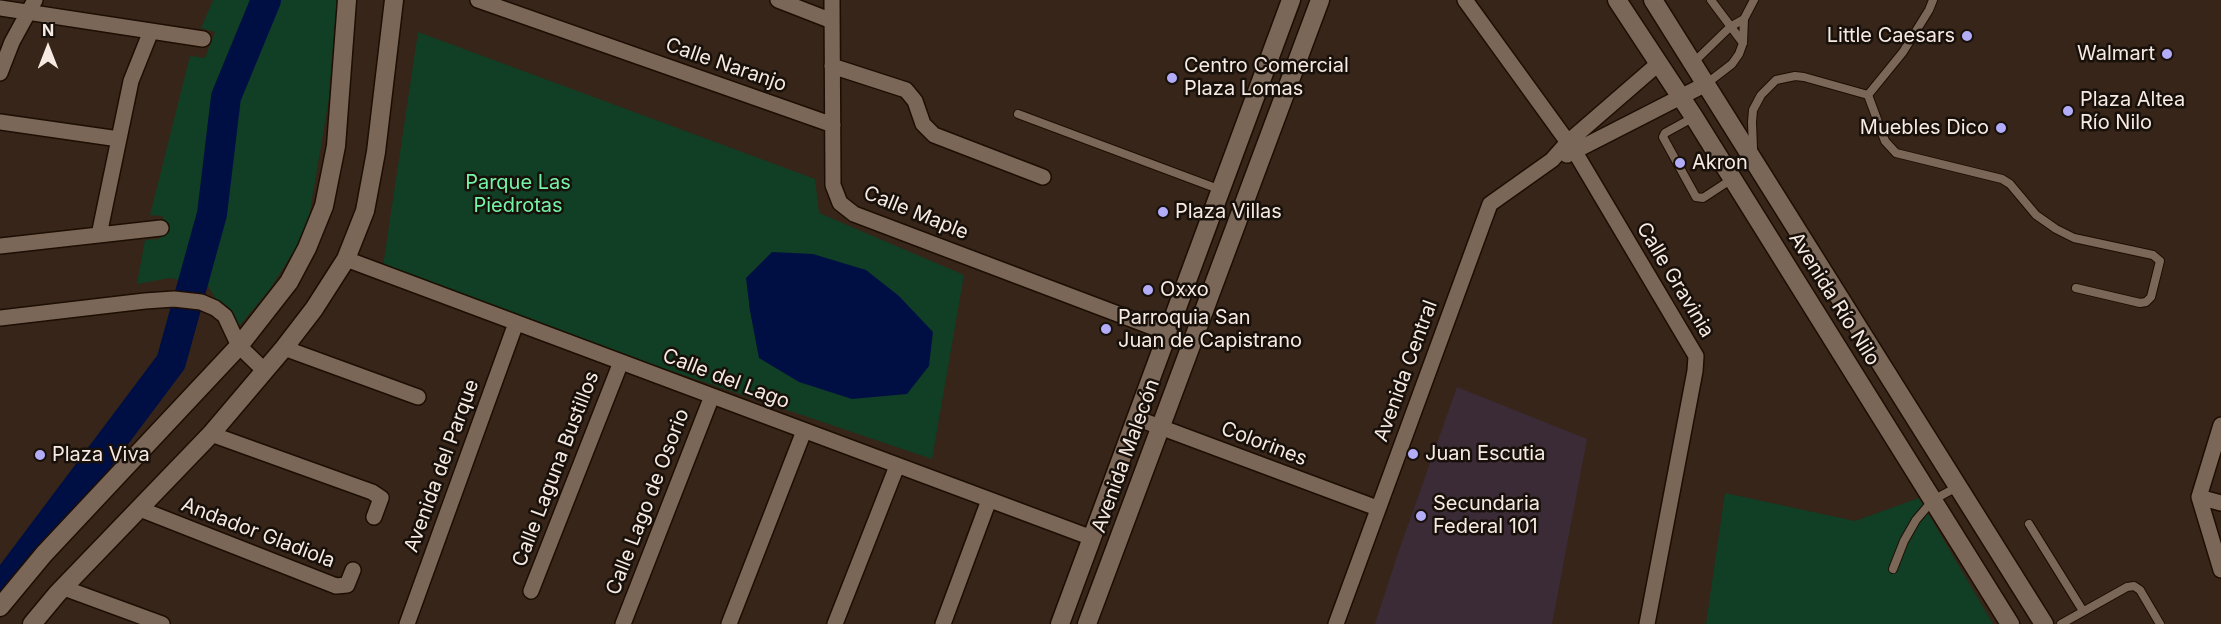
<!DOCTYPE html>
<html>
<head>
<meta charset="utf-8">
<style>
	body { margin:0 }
	#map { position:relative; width:2221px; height:624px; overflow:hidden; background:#362518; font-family:Inter,sans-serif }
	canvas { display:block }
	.north { position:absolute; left:18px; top:18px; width:60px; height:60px; -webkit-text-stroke:4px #18100a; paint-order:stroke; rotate:0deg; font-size:16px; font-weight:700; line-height:24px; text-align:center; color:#f6eae2 }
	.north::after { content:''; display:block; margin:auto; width:21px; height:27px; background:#f6eae2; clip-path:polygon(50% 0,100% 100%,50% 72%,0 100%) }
</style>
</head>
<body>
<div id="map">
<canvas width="2221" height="624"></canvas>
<div class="north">N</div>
</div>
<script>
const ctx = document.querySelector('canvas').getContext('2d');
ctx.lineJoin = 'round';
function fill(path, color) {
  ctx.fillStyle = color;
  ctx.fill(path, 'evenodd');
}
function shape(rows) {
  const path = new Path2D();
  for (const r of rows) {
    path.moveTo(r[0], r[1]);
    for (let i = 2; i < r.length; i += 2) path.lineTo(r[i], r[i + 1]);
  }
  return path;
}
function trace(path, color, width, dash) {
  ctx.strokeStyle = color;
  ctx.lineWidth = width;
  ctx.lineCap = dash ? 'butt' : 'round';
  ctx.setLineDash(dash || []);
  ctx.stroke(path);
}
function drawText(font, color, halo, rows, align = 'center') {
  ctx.font = font + ' Inter,sans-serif';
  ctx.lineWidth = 5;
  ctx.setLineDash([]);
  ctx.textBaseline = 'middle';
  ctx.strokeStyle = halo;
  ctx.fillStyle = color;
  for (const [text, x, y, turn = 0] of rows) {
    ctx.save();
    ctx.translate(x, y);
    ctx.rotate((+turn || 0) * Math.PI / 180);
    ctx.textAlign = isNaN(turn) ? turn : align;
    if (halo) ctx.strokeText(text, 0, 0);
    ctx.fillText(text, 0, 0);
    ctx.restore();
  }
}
fill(shape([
	[1457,387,1587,439,1552,624,1375,624,1397,556]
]), '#3b2b36');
fill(shape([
	[213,0,337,0,329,98,309,217,297,246,270,289,235,331,208,286,170,278,137,284,145,240,159,239,163,216,150,215,190,56,205,58,215,32,201,28],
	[418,32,815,179,819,213,964,275,932,459,382,273],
	[1725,493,1855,521,1919,498,1993,624,1706,624]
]), '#113f25');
fill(shape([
	[772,252,813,254,866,270,899,296,933,332,929,366,907,394,852,399,799,382,759,358,750,311,746,278]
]), '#000f43');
trace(shape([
	[0,590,171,362,212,214,226,97,266,0]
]), '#000f43', 30);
const service = shape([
	[1711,0,1743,43],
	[1693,63,1730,27,1744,19],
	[1706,84,1732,64,1739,54,1743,43,1744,19,1754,0],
	[1868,95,1885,141,1896,153,2002,179,2010,184,2036,215,2056,229,2074,238,2153,255,2160,261,2151,297,2146,302,2140,303,2076,288],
	[1868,95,1903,52,1929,10,1933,0],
	[1018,114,1221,190],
	[1694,117,1665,133,1663,137,1696,197,1703,198,1732,179],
	[1753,149,1752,122,1753,110,1761,95,1776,80,1795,76,1804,77,1868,95],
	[2029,524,2083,611],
	[1893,569,1904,541,1916,520,1933,500,1957,487],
	[2061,624,2127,587,2134,586,2140,590,2160,624]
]);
const minor = shape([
	[478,0,833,125],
	[778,0,832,21],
	[832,0,833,185,840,203,854,214,1168,333],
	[1465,0,1575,152,1696,356,1695,371,1647,624],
	[0,8,203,39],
	[832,66,906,90,915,101,923,124,934,135,1043,177],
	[0,73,12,42,35,0],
	[0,122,119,139],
	[1567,155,1706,84],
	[99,235,131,81,151,31],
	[0,246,161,228],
	[346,259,1092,538],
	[0,318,145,301,174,299,201,302,215,308,225,316,239,346,265,371],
	[284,348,418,397],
	[1136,418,1377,508],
	[2221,425,2199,497,2221,570],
	[211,434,372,492,381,498,374,517],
	[2199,497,2221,503],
	[140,509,336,586,347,585,353,570],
	[64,588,162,624],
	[531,591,621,362],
	[407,624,516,323],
	[623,624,712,396],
	[729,624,804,431],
	[835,624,897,466],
	[943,624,989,500],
	[1336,624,1490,204,1552,160,1568,142,1658,64]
]);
const tertiary = shape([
	[0,607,44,554,239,346,289,282,307,248,324,206,336,146,347,0],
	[32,624,57,594,211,434,284,348,314,309,346,259,365,211,376,152,394,0],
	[1060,624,1291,0],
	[1087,624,1320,0]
]);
const secondary = shape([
	[1617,0,1694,117,2010,624],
	[1653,0,2044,624]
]);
trace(service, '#1d0e03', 10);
trace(minor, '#1d0e03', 18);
trace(tertiary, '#1d0e03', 21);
trace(secondary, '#1d0e03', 21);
trace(service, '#7b6758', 8);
trace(minor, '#7b6758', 15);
trace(tertiary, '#7b6758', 18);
trace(secondary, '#7b6758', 18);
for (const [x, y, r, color] of [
	[1967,36,6,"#b3adf9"],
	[2167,54,6,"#b3adf9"],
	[1172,78,6,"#b3adf9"],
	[2068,111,6,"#b3adf9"],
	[2001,128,6,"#b3adf9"],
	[1680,163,6,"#b3adf9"],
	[1163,212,6,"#b3adf9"],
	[1148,290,6,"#b3adf9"],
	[1106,329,6,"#b3adf9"],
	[1413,454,6,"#b3adf9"],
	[40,455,6,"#b3adf9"],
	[1421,516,6,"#b3adf9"]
]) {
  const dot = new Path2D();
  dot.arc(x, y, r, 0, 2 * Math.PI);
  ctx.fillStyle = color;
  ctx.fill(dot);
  trace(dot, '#18100a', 2);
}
drawText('20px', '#f6eae2', '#18100a', [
	["Little Caesars",1955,36,"right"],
	["Walmart",2155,54,"right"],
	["Centro Comercial",1184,66],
	["Plaza Lomas",1184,89],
	["Plaza Altea",2080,100],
	["Río Nilo",2080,123],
	["Muebles Dico",1989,128,"right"],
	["Akron",1692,163],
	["Plaza Villas",1175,212],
	["Oxxo",1160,290],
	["Parroquia San",1118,318],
	["Juan de Capistrano",1118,341],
	["Juan Escutia",1425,454],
	["Plaza Viva",52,455],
	["Secundaria",1433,504],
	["Federal 101",1433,527]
], 'left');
drawText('20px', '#f6eae2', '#18100a', [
	["Calle Naranjo",726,65,19],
	["Calle Maple",916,213,22],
	["Calle Gravinia",1675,280,59],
	["Avenida Río Nilo",1834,299,58],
	["Avenida Central",1406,371,-70],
	["Calle del Lago",726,379,21],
	["Colorines",1264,444,21],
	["Avenida Malecón",1126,456,-70],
	["Avenida del Parque",442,466,-70],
	["Calle Laguna Bustillos",556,469,-69],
	["Calle Lago de Osorio",648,502,-69],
	["Andador Gladiola",258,533,21]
]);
drawText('20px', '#74f4a7', '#18100a', [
	["Parque Las",518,183],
	["Piedrotas",518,206]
]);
</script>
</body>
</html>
